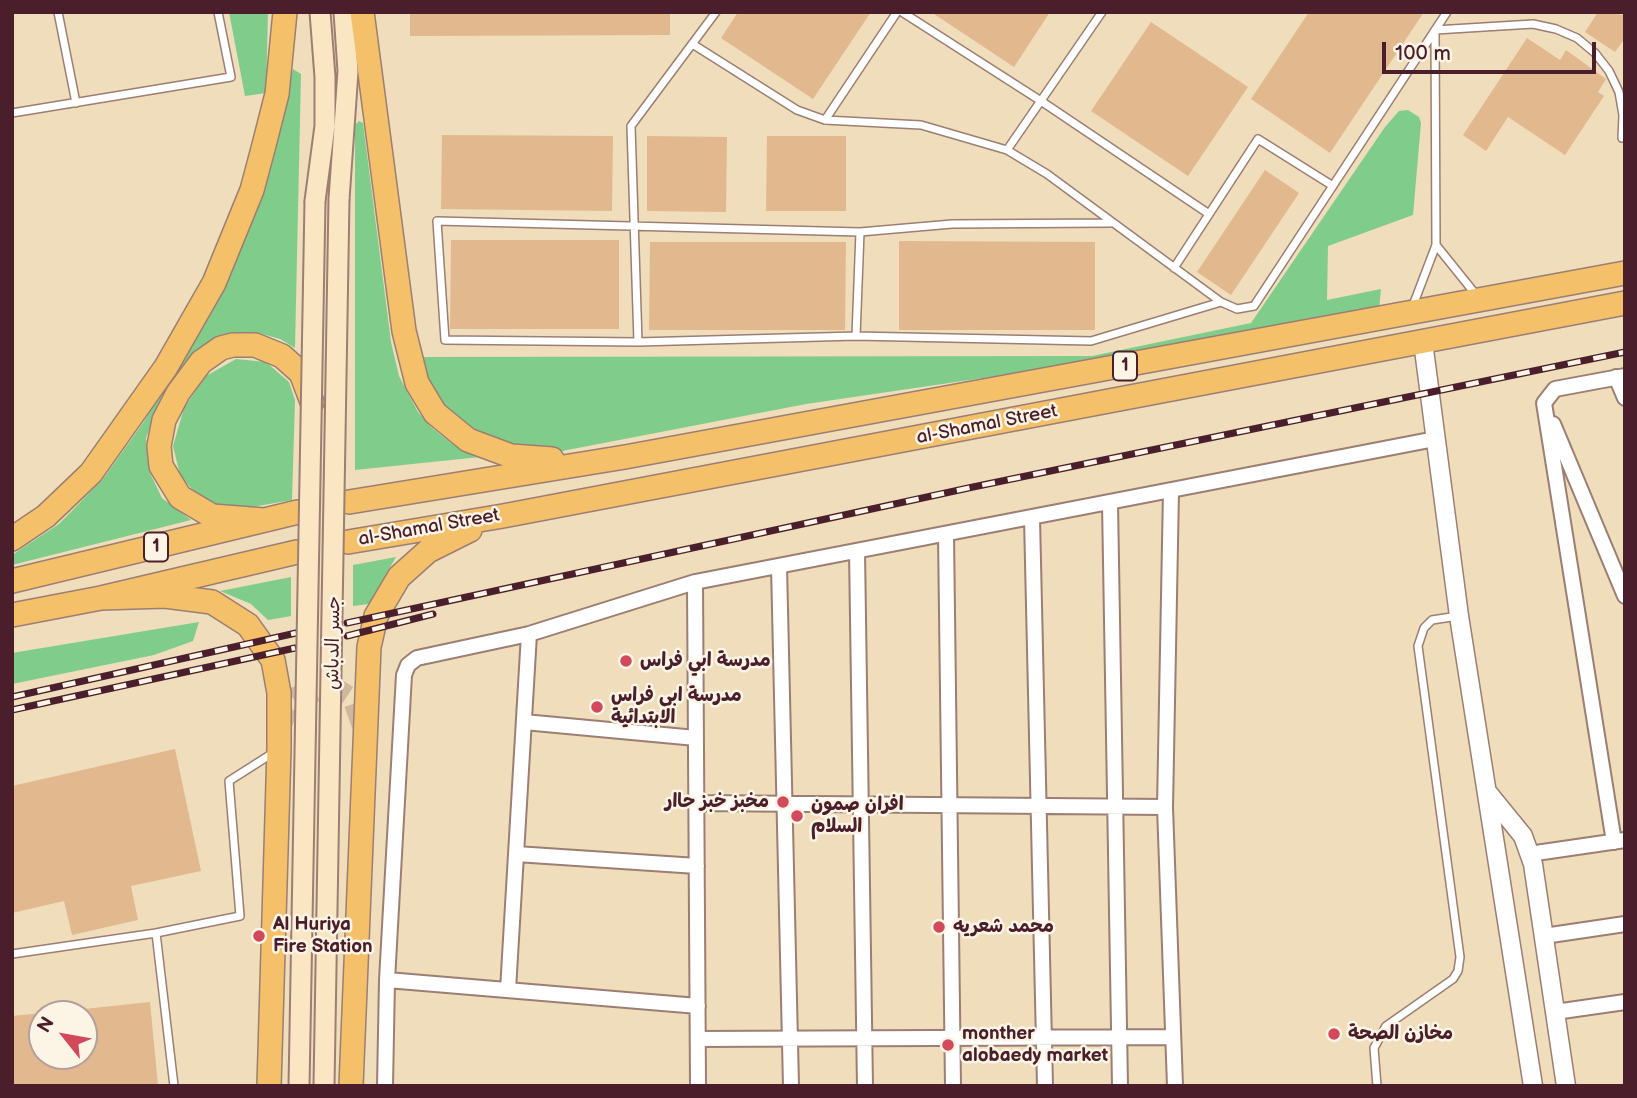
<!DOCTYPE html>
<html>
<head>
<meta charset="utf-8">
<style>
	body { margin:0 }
	#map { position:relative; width:1637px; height:1098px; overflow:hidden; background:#efddbb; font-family:"Balsamiq Sans",sans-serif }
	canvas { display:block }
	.frame { position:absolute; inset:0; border:14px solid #4a1f2b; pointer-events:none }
	.north { position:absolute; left:28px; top:1000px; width:70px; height:70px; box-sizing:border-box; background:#fcf5e5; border:2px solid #b59f9b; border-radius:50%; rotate:301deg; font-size:19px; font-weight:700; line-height:28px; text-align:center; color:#4a1f2b }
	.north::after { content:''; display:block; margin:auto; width:24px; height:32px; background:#d1495b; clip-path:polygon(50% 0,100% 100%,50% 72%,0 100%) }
	.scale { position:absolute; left:1382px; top:42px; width:214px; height:32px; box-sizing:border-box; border:4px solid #4a1f2b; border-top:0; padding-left:9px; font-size:21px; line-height:24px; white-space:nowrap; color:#4a1f2b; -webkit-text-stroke:5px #fcf5e5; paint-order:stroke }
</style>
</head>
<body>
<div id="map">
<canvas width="1637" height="1098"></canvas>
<div class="frame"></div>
<div class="north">N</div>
<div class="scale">100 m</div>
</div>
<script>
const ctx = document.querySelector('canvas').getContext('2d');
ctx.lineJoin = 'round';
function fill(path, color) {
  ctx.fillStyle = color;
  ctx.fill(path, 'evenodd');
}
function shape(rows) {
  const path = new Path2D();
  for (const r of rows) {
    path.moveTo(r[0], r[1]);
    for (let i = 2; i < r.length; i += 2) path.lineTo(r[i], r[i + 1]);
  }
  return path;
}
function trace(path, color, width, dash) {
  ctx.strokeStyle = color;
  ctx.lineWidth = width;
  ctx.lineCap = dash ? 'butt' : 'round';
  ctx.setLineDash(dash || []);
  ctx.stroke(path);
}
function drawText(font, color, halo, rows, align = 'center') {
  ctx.font = font + ' "Balsamiq Sans","Playpen Sans Arabic",sans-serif';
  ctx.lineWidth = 5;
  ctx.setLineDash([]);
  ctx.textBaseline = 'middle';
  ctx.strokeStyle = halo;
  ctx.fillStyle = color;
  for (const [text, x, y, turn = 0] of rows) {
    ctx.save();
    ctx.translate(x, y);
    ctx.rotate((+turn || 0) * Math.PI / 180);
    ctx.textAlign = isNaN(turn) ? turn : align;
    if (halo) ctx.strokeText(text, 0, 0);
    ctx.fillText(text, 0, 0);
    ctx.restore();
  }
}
fill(shape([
	[229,12,268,12,266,93,245,96],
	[293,69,301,74,295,348,280,339,255,332,237,332,216,338,193,354,160,400,146,438,150,473,162,498,191,520,12,565,12,555,59,524,103,479,143,423,223,291,265,184],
	[1408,110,1419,117,1421,123,1413,215,1328,246,1327,300,1381,289,1379,309,1031,371,806,404,557,452,499,444,451,417,427,384,421,357,1092,356,1251,323,1385,127,1399,111],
	[359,121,363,123,391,342,399,376,418,412,431,427,451,443,480,457,355,470,355,125],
	[236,359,266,362,289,382,295,400,292,500,241,509,219,506,197,495,180,475,173,446,184,408,206,376],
	[396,557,369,604,353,606,353,565],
	[291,577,291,616,268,620,251,604,220,591],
	[199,622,193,641,154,655,12,684,12,653]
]), '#80cd8b');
fill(shape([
	[410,12,670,12,670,35,410,36],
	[738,12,871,12,813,99,721,38],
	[931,12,1050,12,1014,67],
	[1309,12,1424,12,1330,153,1251,99],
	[1598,12,1625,15,1625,38,1615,52,1585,32],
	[1151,22,1248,87,1188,176,1091,111],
	[1527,38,1560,60,1566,50,1606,79,1598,92,1604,96,1565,155,1508,117,1486,151,1463,135],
	[442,135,613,136,612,211,441,209],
	[647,136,727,137,726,212,647,211],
	[767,136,846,136,846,211,766,211],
	[1265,170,1299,193,1231,295,1197,272],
	[451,240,619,240,619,329,450,329],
	[899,241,1095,242,1095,330,899,330],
	[650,242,846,242,845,330,649,330],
	[175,749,201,871,131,886,138,920,72,935,64,901,12,913,12,786],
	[150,1002,158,1086,12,1086,12,1016,42,1013,42,1056,84,1056,84,1009]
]), '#e2b98f');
trace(shape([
	[279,729,287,707,294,699,320,688,338,691,355,702,365,730]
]), '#ceb79e', 23, [23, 11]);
const service = shape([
	[58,12,76,103],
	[902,12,1041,101,1209,214],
	[694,45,797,110,825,120,921,125,1007,150,1047,174,1221,302,1091,341,856,336,638,342,445,340,437,221,860,232,952,224,1110,223],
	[12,113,231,77,218,12],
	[825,120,897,12],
	[1007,150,1102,12],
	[1436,245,1477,296],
	[1174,268,1258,139,1333,186],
	[1221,302,1237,309,1254,306,1447,12],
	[1412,308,1436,245,1435,30,1533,24,1556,29,1577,38,1595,53,1609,71,1619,92,1623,115,1622,138],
	[856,336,860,232],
	[638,342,631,126,716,12],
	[156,933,174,1086],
	[12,954,156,933,240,916,229,781,273,753],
	[1377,1086,1374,1048,1386,1026,1453,979,1458,971,1460,957,1418,646,1424,628,1432,620,1458,616]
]);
const minor = shape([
	[1616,377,1625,398],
	[1553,424,1625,596],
	[1171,491,1165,807,1175,1086],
	[1110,503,1120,1086],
	[1032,518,1045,1086],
	[946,534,953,1086],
	[857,551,865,1086],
	[779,566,791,1086],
	[695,582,698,1086],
	[524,722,696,738],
	[696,803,1165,807],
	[1614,842,1544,403,1555,389,1625,376],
	[516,854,697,866],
	[1529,854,1625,840],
	[1544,936,1625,924],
	[387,980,698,1006],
	[508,990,529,634],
	[1555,1012,1625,1002],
	[698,1039,1173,1037],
	[385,1086,387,980,404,675,408,665,417,658,529,634,695,582,1435,439]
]);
const tertiary = shape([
	[1423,342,1459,616,1533,1086],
	[1488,793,1523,836,1533,864,1566,1086]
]);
const secondary = shape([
	[339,199,348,71,344,12],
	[315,201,325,126,325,77,320,12]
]);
const trunk = shape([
	[362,12,404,331,417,383,435,413,468,440,511,456,552,459],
	[349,502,625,457,1625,273],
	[264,520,212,516,180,497,161,466,159,446,164,420,178,393,201,362,221,348,233,345,255,345,282,356,301,373,312,402],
	[12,539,46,516,91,473,166,367,214,283,252,190,264,145,277,94,285,12],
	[348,542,503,516,1625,303],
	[12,581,298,512],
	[101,598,165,596,212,602,248,625,273,660,279,693,279,749,269,1086],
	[12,615,101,598,297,552],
	[351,1086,369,647,376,616,399,577,428,551,470,530]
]);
trace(service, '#9c7e73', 10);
trace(minor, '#9c7e73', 18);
trace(tertiary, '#9c7e73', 21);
trace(secondary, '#9c7e73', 23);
trace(trunk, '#9c7e73', 26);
trace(service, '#fff', 7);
trace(minor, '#fff', 14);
trace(tertiary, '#fff', 18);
trace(secondary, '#fbe6c3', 19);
trace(trunk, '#f4c16a', 23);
const rail = shape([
	[347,623,973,487,1625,352],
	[347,636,433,614],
	[12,697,296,633],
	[12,710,295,648]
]);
trace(rail, '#4a1f2b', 7);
trace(rail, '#fcf5e5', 4.5, [13]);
const secondaryBridge = shape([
	[299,1086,315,201],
	[324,1086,339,199]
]);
trace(secondaryBridge, '#9c7e73', 23, []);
trace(secondaryBridge, '#fbe6c3', 19);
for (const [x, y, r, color] of [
	[626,661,7,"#d1495b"],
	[597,707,7,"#d1495b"],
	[783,802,7,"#d1495b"],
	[797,816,7,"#d1495b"],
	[939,927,7,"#d1495b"],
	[259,936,7,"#d1495b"],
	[1334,1034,7,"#d1495b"],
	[948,1045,7,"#d1495b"]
]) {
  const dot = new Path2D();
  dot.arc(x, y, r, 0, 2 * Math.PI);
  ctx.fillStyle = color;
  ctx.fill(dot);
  trace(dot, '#fcf5e5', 2.5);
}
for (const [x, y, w] of [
	[1125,366,24],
	[156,547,24]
]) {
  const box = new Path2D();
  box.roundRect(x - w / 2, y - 14.5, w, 29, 5);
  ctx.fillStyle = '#fcf5e5';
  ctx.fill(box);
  trace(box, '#4a1f2b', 2);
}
drawText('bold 18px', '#4a1f2b', null, [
	["1",1125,366],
	["1",156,547]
]);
drawText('19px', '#4a1f2b', '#fcf5e5', [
	["al-Shamal Street",987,425,-11],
	["al-Shamal Street",429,528,-10],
	["جسر الدباش",334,643,-89]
]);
drawText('bold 19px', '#4a1f2b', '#fcf5e5', [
	["مدرسة ابي فراس",640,661],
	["مدرسة ابي فراس",611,696],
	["الابتدائية",611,718],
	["مخبز خبز حاار",769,802,"right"],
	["افران صمون",811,805],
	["السلام",811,827],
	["Al Huriya",273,925],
	["Fire Station",273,947],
	["محمد شعريه",953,927],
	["monther",962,1034],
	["alobaedy market",962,1056],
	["مخازن الصحة",1348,1034]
], 'left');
</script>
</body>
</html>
